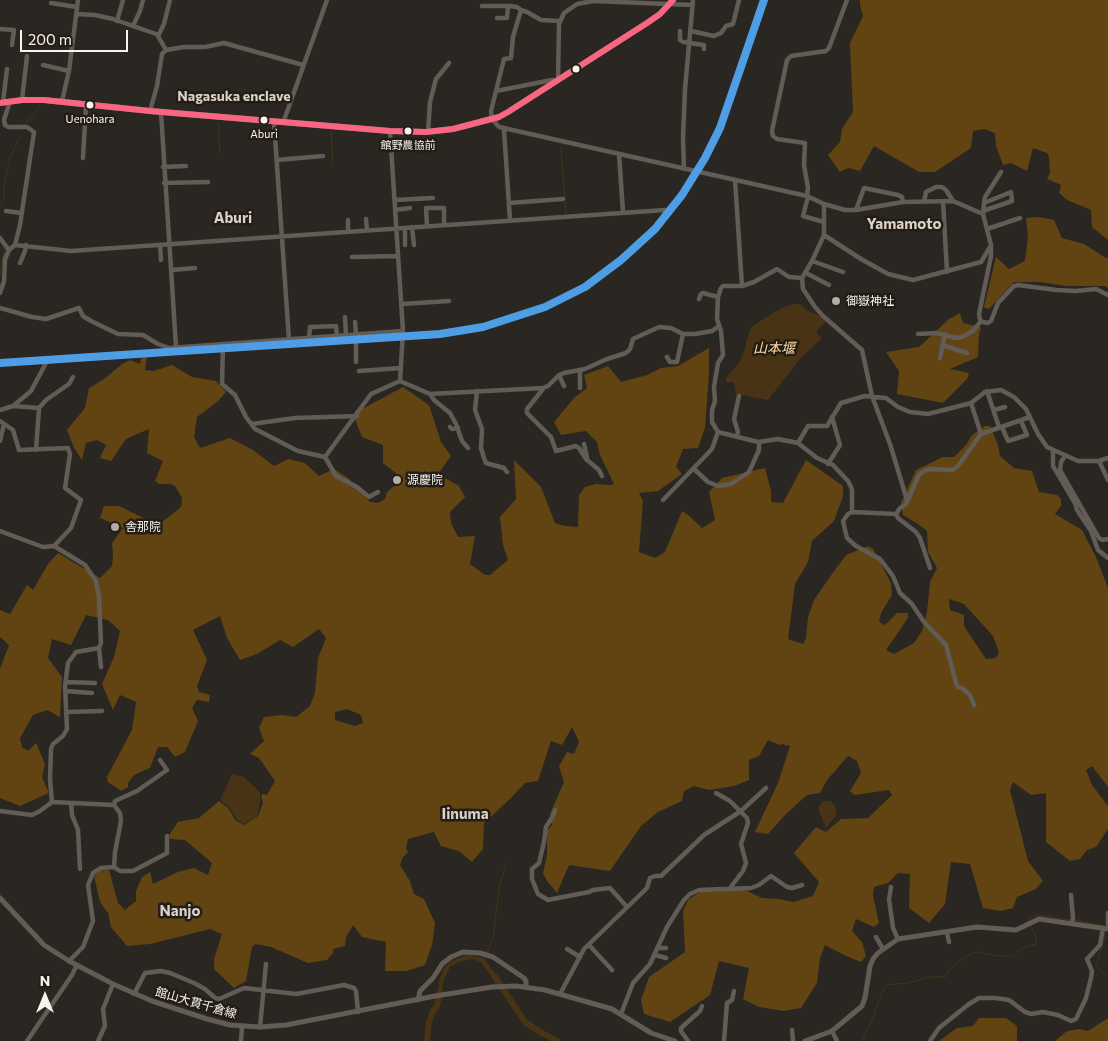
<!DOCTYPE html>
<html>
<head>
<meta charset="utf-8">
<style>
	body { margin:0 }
	#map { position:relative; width:1108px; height:1041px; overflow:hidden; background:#2a2622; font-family:Commissioner,sans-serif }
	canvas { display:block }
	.north { position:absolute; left:20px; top:971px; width:50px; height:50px; -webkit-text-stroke:4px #231d15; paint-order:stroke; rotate:0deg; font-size:14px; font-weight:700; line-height:20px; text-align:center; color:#f8f4ee }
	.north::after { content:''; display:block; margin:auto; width:18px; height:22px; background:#f8f4ee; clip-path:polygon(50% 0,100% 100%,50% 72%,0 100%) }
	.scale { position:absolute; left:20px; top:30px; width:108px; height:22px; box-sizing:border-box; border:2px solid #f8f4ee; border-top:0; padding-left:6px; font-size:15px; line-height:18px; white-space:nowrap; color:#f8f4ee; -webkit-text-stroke:4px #231d15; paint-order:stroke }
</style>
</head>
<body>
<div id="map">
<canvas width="1108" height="1041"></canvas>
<div class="north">N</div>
<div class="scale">200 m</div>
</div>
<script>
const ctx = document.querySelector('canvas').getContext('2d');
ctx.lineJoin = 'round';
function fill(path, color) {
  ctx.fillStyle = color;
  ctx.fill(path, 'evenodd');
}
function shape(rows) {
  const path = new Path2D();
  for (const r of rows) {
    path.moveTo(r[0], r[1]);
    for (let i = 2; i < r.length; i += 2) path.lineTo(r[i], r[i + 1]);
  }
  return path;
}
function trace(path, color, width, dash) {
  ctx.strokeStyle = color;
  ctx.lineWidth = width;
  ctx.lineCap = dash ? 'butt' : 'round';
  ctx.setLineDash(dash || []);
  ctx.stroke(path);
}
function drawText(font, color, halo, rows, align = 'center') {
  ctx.font = font + ' Commissioner,"Noto Sans JP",sans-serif';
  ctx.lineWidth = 5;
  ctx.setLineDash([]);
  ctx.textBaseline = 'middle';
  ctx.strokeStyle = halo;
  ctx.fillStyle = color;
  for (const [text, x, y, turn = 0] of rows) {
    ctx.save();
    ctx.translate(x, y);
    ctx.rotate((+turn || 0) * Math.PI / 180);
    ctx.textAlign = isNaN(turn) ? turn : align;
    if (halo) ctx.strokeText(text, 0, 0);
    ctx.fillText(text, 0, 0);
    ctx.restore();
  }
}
fill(shape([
	[860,0,1108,0,1108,240,1092,227,1091,210,1067,200,1059,193,1061,185,1047,179,1050,173,1049,157,1047,153,1033,148,1027,171,1011,163,1003,165,996,146,995,133,984,129,973,131,971,148,935,172,919,172,874,146,860,171,848,168,840,172,828,155,840,142,842,129,853,112,850,43,863,16,860,5],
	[1039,217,1054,220,1062,238,1084,244,1106,258,1108,257,1108,288,1105,286,1067,286,1040,282,1014,282,989,309,984,307,996,257,1009,269,1025,261,1028,236,1026,218],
	[960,313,963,323,981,327,979,335,978,357,950,369,969,373,967,379,943,403,897,394,899,371,886,352,919,347,949,319],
	[709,348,709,373,705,428,698,448,683,449,676,467,682,474,658,491,639,493,643,501,639,552,655,558,665,552,682,511,687,514,702,528,715,520,709,492,722,478,765,468,771,491,771,502,783,503,806,460,843,486,843,496,834,521,812,541,808,562,795,584,788,639,803,644,806,638,808,617,814,600,832,574,846,555,868,546,873,549,891,583,892,595,881,613,879,622,885,625,897,613,908,613,908,618,886,650,894,654,914,643,922,631,927,612,930,582,937,568,928,552,927,531,918,524,903,515,901,503,916,470,943,457,954,457,966,445,972,435,985,426,990,426,998,445,1000,456,1014,468,1032,471,1039,492,1057,495,1061,499,1061,506,1055,514,1082,530,1096,557,1108,588,1108,787,1092,766,1086,770,1092,785,1108,806,1108,829,1096,847,1087,850,1080,859,1070,861,1046,842,1046,793,1031,795,1013,782,1010,790,1028,861,1043,881,1036,889,1017,897,1013,908,1000,911,983,908,970,864,951,862,945,904,929,923,909,908,910,874,898,873,888,883,874,887,873,896,879,923,874,927,856,919,852,931,862,942,866,956,861,962,846,956,825,945,820,958,817,983,801,1008,784,1011,759,1007,743,999,749,968,719,961,710,995,670,1022,644,1014,641,1000,649,977,685,952,683,911,688,900,703,890,745,890,762,898,779,899,793,902,813,896,819,882,794,853,816,827,826,832,841,819,868,818,892,795,889,790,854,795,850,791,861,773,857,761,848,756,827,780,820,793,807,795,786,814,768,834,755,832,778,783,790,746,782,744,779,745,768,740,759,756,749,760,749,780,734,786,709,790,694,786,684,791,682,801,658,812,641,826,610,871,569,865,557,893,547,881,543,873,547,855,547,831,552,825,550,814,564,782,559,766,567,752,574,754,579,742,572,727,562,745,551,741,538,781,525,783,511,798,484,823,483,849,472,862,459,851,441,846,434,832,408,839,406,848,408,852,402,858,400,865,410,881,414,894,424,899,435,923,432,945,425,965,407,971,385,971,386,942,362,937,353,925,346,937,345,946,333,949,333,953,327,960,308,963,271,947,255,944,252,947,246,981,234,988,214,969,214,959,222,934,210,929,150,944,127,946,111,927,108,913,100,902,94,876,100,871,109,870,118,903,125,910,136,901,136,891,142,877,150,872,153,884,178,872,194,868,208,875,212,863,185,840,170,839,169,835,178,822,199,818,219,801,229,809,235,820,244,825,258,816,263,803,261,796,263,794,267,795,275,781,259,758,250,754,264,741,259,728,264,717,281,715,296,717,310,706,315,693,318,658,326,638,319,629,293,647,280,640,257,654,240,660,227,638,220,616,193,630,207,660,197,686,199,692,210,695,209,702,197,700,192,708,198,721,185,752,175,757,167,747,158,747,150,768,134,775,128,783,128,787,121,791,108,782,107,777,132,730,136,702,120,695,113,710,102,684,114,657,120,631,108,620,86,615,71,645,52,639,48,658,62,677,60,717,47,710,33,715,20,738,22,747,28,751,36,743,45,764,42,777,49,793,20,806,0,798,0,669,9,645,0,637,0,610,10,614,27,585,33,590,48,564,58,553,100,578,112,566,113,555,112,543,123,528,100,518,104,506,119,506,158,525,180,508,182,504,182,498,175,486,171,484,159,484,155,481,163,461,147,453,149,429,126,439,111,461,100,458,106,445,97,440,86,443,82,460,74,448,67,430,85,408,89,388,104,379,122,364,130,360,140,364,142,356,147,356,145,370,154,371,172,365,192,377,216,381,226,392,217,402,197,417,194,437,200,448,230,438,253,450,274,466,288,459,305,463,319,476,334,469,348,478,370,502,378,503,385,499,387,492,393,487,402,482,398,475,383,463,383,445,362,437,354,417,355,411,364,408,403,387,429,405,441,442,451,456,438,474,459,486,465,497,450,512,451,523,458,537,475,536,470,564,485,575,490,575,508,560,503,545,500,517,516,499,514,460,541,487,555,523,565,526,578,527,579,495,585,487,596,484,610,485,614,484,600,455,597,442,586,431,561,435,554,422,574,398,587,388,584,375,608,366,621,382,647,375,661,368,678,366],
	[949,599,964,604,993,636,999,652,996,658,986,659,964,626,964,615,950,610],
	[347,709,361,715,363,723,355,726,335,720,335,712],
	[979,1018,1006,1018,1017,1026,1017,1041,939,1041,957,1028,973,1026],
	[1108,1018,1108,1041,1055,1041,1067,1031,1079,1029,1088,1031]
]), '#624412');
fill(shape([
	[795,304,800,304,808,311,820,316,826,322,818,329,817,332,818,335,821,337,821,339,800,359,768,400,736,394,734,382,726,382,726,378,739,363,743,355,749,332,752,327,771,314,789,305],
	[232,774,244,777,260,792,260,803,257,816,244,824,236,819,230,808,220,800],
	[823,801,830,801,835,806,837,814,826,828,818,808],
	[467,955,484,958,502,983,496,983,481,962,473,959,461,961,450,967,443,981,442,992,438,993,439,981,444,968,450,962]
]), '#483415');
trace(shape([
	[218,123,220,154],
	[23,125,35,114,40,104],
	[331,132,333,164],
	[561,147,566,214],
	[0,205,4,198,4,186,10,158,20,137],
	[0,276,4,248,2,244],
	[1029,920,1029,917,1039,915,1070,920],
	[1074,920,1104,926],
	[1105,931,1105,937,1098,958,1097,967,1108,978],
	[487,953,493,939,499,889,506,864],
	[862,1041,872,1021,882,992,887,985,908,983,929,977,945,977,953,966,970,954,978,952,998,956,1013,956,1022,948,1036,944,1036,938,1031,924]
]), '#483415', 1);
trace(shape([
	[495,977,525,1022,540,1032,557,1041],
	[427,1041,429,1022,432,1013,437,1006,440,991]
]), '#483415', 6);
trace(shape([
	[51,3,77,7],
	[482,6,509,6,517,7,521,10],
	[77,14,95,15,113,19,156,34,158,36],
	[497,18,507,18,508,6],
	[117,21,123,0],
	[559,21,541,20,527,12,521,10,513,37,511,58,504,59,491,111,492,119,499,127,807,196,824,204,845,210,856,210,903,202,953,201,983,214],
	[133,26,140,11,143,0],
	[0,29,14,30,12,45],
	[680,31,680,40,683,42,704,45,704,49],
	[691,31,714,36,721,33,726,26,733,24,739,0],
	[166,50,158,36,164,24,170,0],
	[43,65,69,71],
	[496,91,552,80,558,81,559,24,564,13,577,4,593,1,693,5],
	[22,100,27,56],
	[10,101,4,120,5,125,8,127,27,127,34,132,20,225,15,245],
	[62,101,69,71,78,0],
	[3,102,7,69],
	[150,111,157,86,162,54,166,50,184,47,205,47,224,43,303,65],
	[161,112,176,347],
	[274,122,289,340],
	[283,123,327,0],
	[504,130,510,220],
	[390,131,403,331,400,381],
	[428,132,430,102,436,79,449,63],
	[619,154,623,212],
	[83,158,86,104],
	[277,160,323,156],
	[163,167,186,166],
	[684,169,683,138,685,89,693,0],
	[735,180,742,286],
	[164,183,208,182],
	[807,196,808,188,804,165,805,143,777,139,773,136,772,131,779,98,787,60,791,56,826,51,829,48,847,0],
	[808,197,803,216,824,222],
	[395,200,433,198],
	[943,201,947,272],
	[924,202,926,192,936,187,942,187,946,190,953,201],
	[509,203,563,199],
	[984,203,985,197,1001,172],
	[824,204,824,235,812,261,802,278,803,289,815,307,823,316,862,350,872,396,890,444,907,500],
	[395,210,410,208],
	[856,210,864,188,898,195,902,197,903,202],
	[6,211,22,213],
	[983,211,1012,201,1011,192,984,203,983,214,991,245,991,256,979,314,980,320,983,322,988,323,991,321,998,303,1014,286,1018,285,1056,290,1076,291,1096,289,1108,295],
	[366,219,367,230],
	[348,220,348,232],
	[427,226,426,208,444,208,444,225],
	[412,227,414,245],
	[405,228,405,245],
	[987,229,1020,218],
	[824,235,861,259,888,274,913,280,981,262,990,247],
	[0,238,9,250],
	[160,245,161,260],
	[352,257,398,256],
	[812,261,843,272],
	[20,263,25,251,26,245],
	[171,270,195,268],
	[806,273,829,285],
	[802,278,789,277,777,269,754,282,742,286,723,286,721,288,718,297,717,319,721,331,723,355,718,363,714,387,715,401,712,410,712,422,718,432,754,441,759,442,778,439,798,443,817,458,833,465,848,481,852,489,852,512],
	[0,293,4,281,5,259,9,250,15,245,71,251,665,210],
	[699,299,701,294,703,293,718,297],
	[402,304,449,301],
	[0,308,32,317,46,319,79,308,83,316,91,321,118,334,143,335,158,344,169,348,403,331],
	[345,317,346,335],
	[355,322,356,334],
	[918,334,936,333,957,338,962,337,973,331,981,321],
	[309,338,310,327,336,326,337,336],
	[223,344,222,384,235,395,246,417,255,429,298,451,325,457,371,394,400,381,430,394,434,400,450,413,456,424,462,441,468,448],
	[356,344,356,362],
	[942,345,967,353],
	[667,357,670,362,677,362,683,334],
	[940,358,945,334],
	[359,371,401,368],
	[580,371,580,388],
	[559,375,564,386],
	[543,389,527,409,527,413,551,437,556,451,576,446,579,448,586,459,599,470,602,476],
	[477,391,475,410,482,429,481,448,484,458,486,463,504,468,507,472],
	[987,391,999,427],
	[430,394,543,388,548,386,559,375,564,373,585,369,607,359,626,353,630,349,633,339,659,327,671,328,683,334,695,334,712,331,719,326],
	[971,403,981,434],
	[13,406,31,391,46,363],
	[0,410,13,406,39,408],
	[994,410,1005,407],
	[0,421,13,430,19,450,68,448,70,454,65,488,81,500,71,528,54,546,43,547,0,531],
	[252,424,295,418,357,416],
	[450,427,452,429,458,428],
	[1002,427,1008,441,1027,435,1021,421],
	[737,436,738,432,734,419,739,396],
	[0,441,4,424],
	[798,443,808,426,827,426,841,403,865,396,886,398,898,407,910,412,928,414,971,403,985,392,1001,390,1014,397,1026,409,1038,434,1047,447,1078,461,1099,461,1108,458],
	[584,444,587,457],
	[36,450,39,408,46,400,69,384,73,377],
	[1053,451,1053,466,1075,503,1077,510,1091,531,1098,550,1108,558],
	[1065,456,1061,462,1060,470,1099,538,1102,540,1108,539],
	[325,457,336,476,357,487,369,497,378,492],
	[1099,461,1108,480],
	[828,464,840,445,832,417],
	[694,469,708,482,718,486,731,484,749,472,759,450,759,442],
	[663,500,712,449,718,432],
	[896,514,852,512,848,514,843,521,847,538,856,546,880,559,893,576,900,593,912,604,924,622,946,645,956,683,958,687,962,688,970,695,974,705],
	[896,514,900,508,906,504,919,475,924,471,929,469,953,470,958,466,981,434,1030,417],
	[896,514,898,518,916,532,920,538,930,568],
	[54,546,85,565,96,581,99,597,101,643,99,648,101,667],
	[66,682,95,683],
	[65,691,92,693],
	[66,712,102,711],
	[716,793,730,801,747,818,748,823,741,844,746,863,743,871,730,888],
	[52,802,50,779,51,749,53,744,63,736,67,729,65,686,68,663,76,652,99,648],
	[71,803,72,815,78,830,80,869],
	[114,805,115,801,137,791,167,770,160,760],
	[555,810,553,816,546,827,544,842,539,863,532,869,532,879,538,894,548,900,553,899,589,892,593,890,610,888,627,907],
	[0,811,32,815,40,811,52,802,114,805,120,813,121,821,115,852,114,867],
	[891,887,889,899,893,928,898,939],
	[1071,895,1073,918,1072,923],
	[1108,913,1108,926],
	[947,933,949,942],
	[876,937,883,949],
	[589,945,612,970],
	[658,948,666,948],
	[567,949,580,957],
	[655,955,666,958],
	[69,961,83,947,93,921,88,885,93,873,101,868,114,867,120,871,133,871,167,853,167,836],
	[134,994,145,973,161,971,170,973,194,983,205,989,215,998,219,999,244,988,296,994,344,985,354,988,356,991,358,1012],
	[560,994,584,949,647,888,650,878,655,876,661,876,704,835,741,811,766,788],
	[621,1014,633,983,650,964,667,927,684,900,690,894,699,890,751,888,759,885,771,876,787,887,792,888,802,885],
	[260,1027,266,964],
	[792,1030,793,1041],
	[832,1031,837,1041],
	[27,1041,72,975,77,965],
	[98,1041,105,1026,103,1009,113,984],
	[241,1041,242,1026],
	[688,1041,681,1031,681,1028,700,1011,702,1006],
	[724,1041,727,1003,732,1000,734,991],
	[930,1041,939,1028,969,1004,979,998,995,998,1009,1000,1025,1012,1031,1014,1043,1012,1058,1015,1071,1021,1076,1019,1086,998,1091,978,1092,971,1087,959,1100,945,1103,928]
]), '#615c55', 4.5);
trace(shape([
	[0,898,44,945,69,961,113,984,152,1001,207,1019,230,1025,260,1027,286,1025,435,996,492,987,516,986,545,990,612,1009,651,1033,675,1041],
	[418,1000,420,991,433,978,442,964,451,957,463,952,480,953,493,957,524,978,526,981,526,987],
	[805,1041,832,1031,862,1006,865,998,870,966,873,959,878,953,898,939,977,927,1016,930,1039,919,1108,929]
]), '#635c54', 5);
trace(shape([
	[0,103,22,100,44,100,150,111,390,131,426,132,453,129,499,117,508,112,647,23,660,14,673,0]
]), '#6a635d', 6);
trace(shape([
	[0,103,22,100,44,100,150,111,390,131,426,132,453,129,499,117,508,112,647,23,660,14,673,0]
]), '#fa6682', 6);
trace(shape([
	[0,363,440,334,483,327,545,307,585,287,621,260,655,229,682,195,705,158,720,128,764,0]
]), '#4d9ee5', 8);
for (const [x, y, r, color] of [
	[576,69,4.5,"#f8f4ee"],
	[90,105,4.5,"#f8f4ee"],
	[264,120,4.5,"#f8f4ee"],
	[408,131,4.5,"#f8f4ee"],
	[836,301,5,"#b0aca7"],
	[397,480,5,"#b0aca7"],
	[115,527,5,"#b0aca7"]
]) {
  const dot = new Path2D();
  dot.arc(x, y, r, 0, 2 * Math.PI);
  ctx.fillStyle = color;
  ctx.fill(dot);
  trace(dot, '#231d15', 2);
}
drawText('11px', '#f8f4ee', '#231d15', [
	["Uenohara",90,119],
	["Aburi",264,134],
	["館野農協前",408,145]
]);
drawText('12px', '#f8f4ee', '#231d15', [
	["御嶽神社",846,301],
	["源慶院",407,480],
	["舎那院",125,527]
], 'left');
drawText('12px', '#f8f4ee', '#231d15', [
	["館山大貫千倉線",196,1003,16]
]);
drawText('bold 14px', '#dad1c7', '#231d15', [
	["Nagasuka enclave",234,96]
]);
drawText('italic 14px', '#fdd9a7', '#231d15', [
	["山本堰",774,348]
]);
drawText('bold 15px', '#dad1c7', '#231d15', [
	["Aburi",233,218],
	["Yamamoto",904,224],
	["Iinuma",465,814],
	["Nanjo",180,911]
]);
</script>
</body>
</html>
